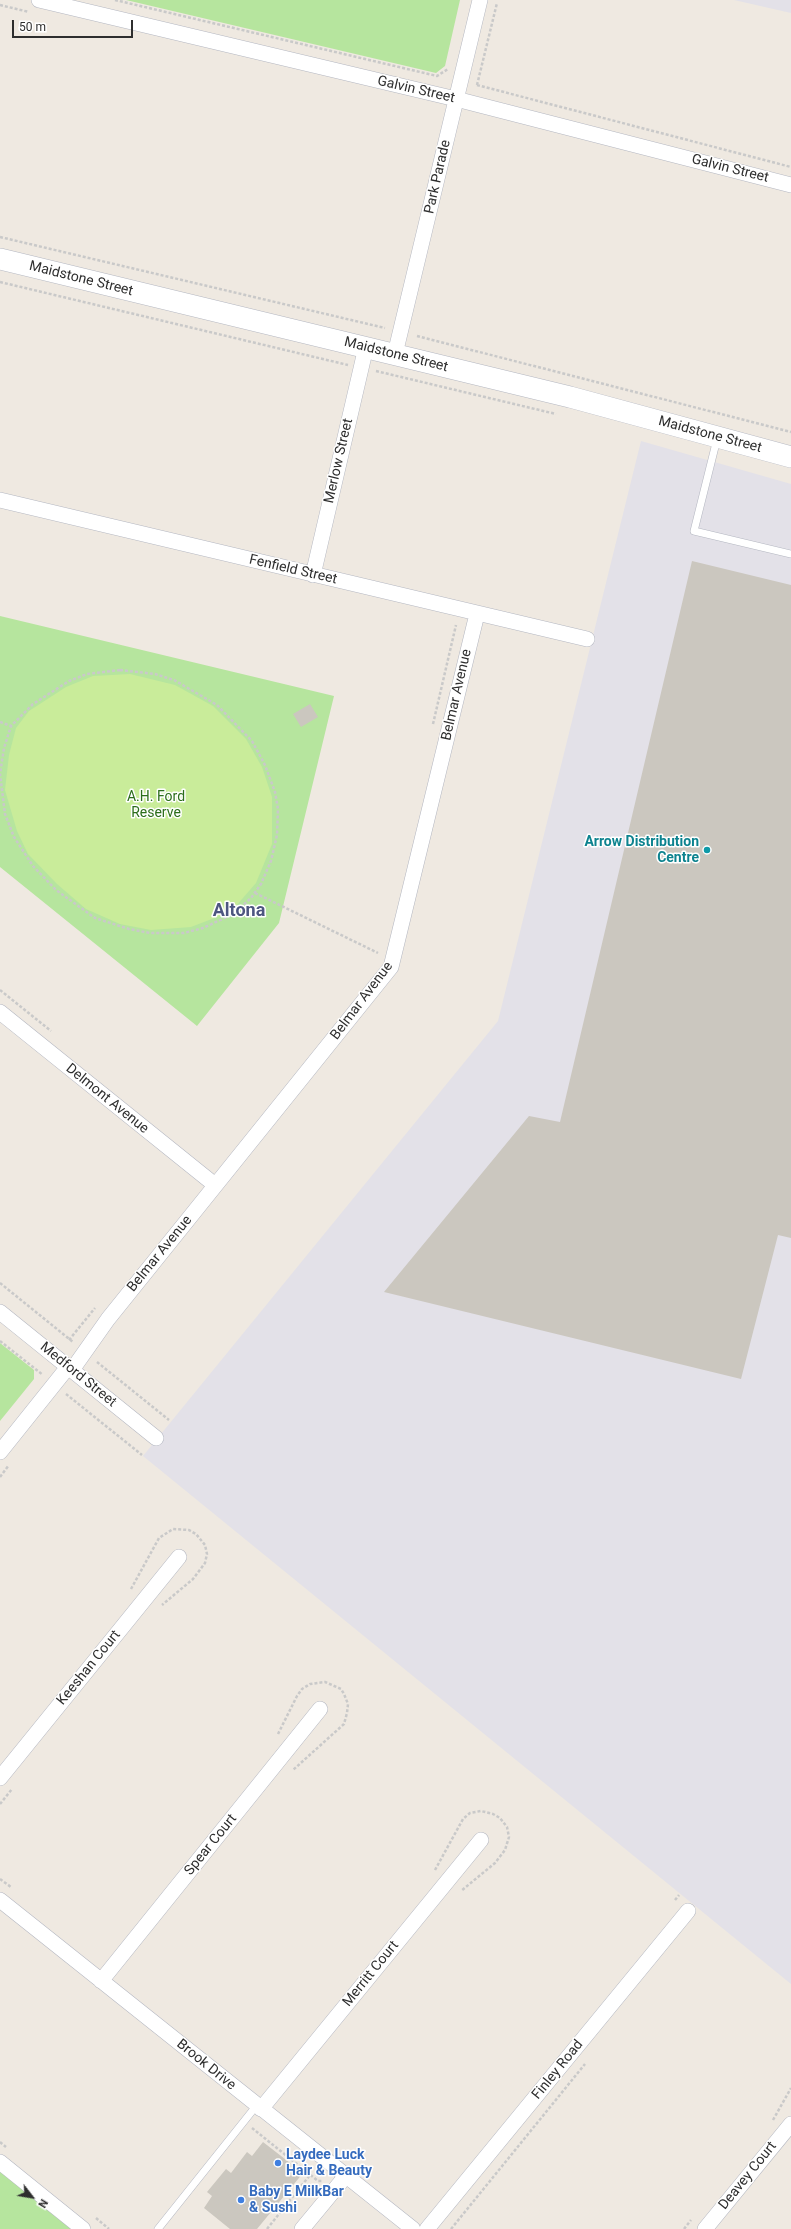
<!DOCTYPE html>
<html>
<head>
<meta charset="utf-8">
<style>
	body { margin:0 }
	#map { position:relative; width:791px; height:2229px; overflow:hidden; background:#efe9e1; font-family:Roboto,sans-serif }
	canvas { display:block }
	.north { position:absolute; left:12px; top:2177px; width:40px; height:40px; -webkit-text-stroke:3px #fff; paint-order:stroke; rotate:121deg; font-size:11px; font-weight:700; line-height:16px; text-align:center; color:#2e2e2e }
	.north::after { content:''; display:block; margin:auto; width:14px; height:18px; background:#2e2e2e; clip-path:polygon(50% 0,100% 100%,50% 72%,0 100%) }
	.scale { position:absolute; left:12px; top:20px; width:121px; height:18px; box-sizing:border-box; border:2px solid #2e2e2e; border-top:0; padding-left:5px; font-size:12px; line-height:14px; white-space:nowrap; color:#2e2e2e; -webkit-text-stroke:3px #fff; paint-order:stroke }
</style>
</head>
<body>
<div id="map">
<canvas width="791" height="2229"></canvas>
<div class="north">N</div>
<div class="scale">50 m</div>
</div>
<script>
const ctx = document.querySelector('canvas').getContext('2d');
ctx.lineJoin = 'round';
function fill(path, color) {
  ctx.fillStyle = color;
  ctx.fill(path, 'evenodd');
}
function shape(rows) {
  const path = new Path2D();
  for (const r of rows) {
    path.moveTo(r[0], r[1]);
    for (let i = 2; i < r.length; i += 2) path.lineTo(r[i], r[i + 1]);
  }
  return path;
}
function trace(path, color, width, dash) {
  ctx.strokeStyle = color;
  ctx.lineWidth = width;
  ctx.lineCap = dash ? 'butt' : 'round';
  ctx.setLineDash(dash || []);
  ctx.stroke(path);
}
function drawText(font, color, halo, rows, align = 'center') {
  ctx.font = font + ' Roboto,sans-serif';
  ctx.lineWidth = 3;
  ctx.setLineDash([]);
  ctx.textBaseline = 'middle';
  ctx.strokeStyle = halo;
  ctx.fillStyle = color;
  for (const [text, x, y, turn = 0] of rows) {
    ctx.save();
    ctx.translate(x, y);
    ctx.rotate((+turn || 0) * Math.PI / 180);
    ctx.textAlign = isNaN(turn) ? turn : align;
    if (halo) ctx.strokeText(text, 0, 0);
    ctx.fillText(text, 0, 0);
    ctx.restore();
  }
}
fill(shape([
	[734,0,791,0,791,13],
	[641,441,791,484,791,1984,143,1456,498,1021]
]), '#e3e1e8');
fill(shape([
	[126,0,460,0,445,66,436,73],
	[0,616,334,696,279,923,197,1026,0,867],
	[0,1343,34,1370,34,1379,0,1421],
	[0,2170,73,2229,0,2229]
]), '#b6e59e');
fill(shape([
	[130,674,175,685,213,706,246,739,262,767,272,797,272,844,256,883,236,906,222,915,191,927,151,930,120,924,86,909,57,884,28,854,17,831,5,790,9,755,16,728,29,711,66,687,93,676]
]), '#c9ec9a');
fill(shape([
	[692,561,791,585,791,1238,778,1235,741,1379,384,1292,529,1116,560,1122],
	[310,704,318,717,301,727,293,714],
	[263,2142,303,2173,257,2229,230,2229,204,2208,212,2196,207,2192,226,2169,231,2173,247,2152,252,2156]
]), '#cbc7bf');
const lane = shape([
	[717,439,694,531,791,554],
	[158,2229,257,2105]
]);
const street = shape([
	[39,0,456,99,791,185],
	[395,354,480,0],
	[0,500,587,639],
	[313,575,366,347],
	[0,1012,215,1185],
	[0,1312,156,1438],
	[72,1370,108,1319,391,967,477,614],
	[0,1452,68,1367],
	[0,1778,179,1557],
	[0,1900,413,2229],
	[101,1981,320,1709],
	[261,2109,481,1840],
	[0,2162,83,2229],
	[302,2229,345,2177],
	[427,2229,688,1911],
	[705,2229,791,2124]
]);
const secondary = shape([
	[0,259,570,397,791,457]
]);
trace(lane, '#b4b7c1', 8);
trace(street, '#b4b7c1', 16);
trace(secondary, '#b4b7c1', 22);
trace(shape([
	[115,0,437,76,448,69],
	[0,5,29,12],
	[477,85,791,167],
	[477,85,497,3],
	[0,237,385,328],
	[0,282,348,365],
	[417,336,791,432],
	[376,371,556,414],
	[120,670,155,674,174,680,217,705,252,741,265,765,275,792,278,809,277,835,271,861,261,884,251,898,233,914,203,928,184,933,150,933,129,929,95,918,56,890,33,866,14,837,5,814,0,774,4,748,11,726,33,704,69,681,87,674,120,670],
	[0,722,11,726],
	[433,724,456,625],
	[255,893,378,953],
	[0,990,51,1031],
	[0,1283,73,1342],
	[69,1340,95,1308],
	[0,1341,43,1375],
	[97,1362,169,1420],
	[66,1394,142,1455],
	[0,1477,9,1465],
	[131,1589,159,1538,173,1529,189,1530,196,1534,205,1545,207,1554,205,1563,193,1579,162,1605],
	[278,1734,297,1696,302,1689,310,1684,325,1682,341,1689,344,1694,348,1704,347,1713,344,1724,293,1770],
	[0,1804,12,1789],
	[435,1870,463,1819,470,1813,481,1811,493,1814,500,1818,507,1827,509,1837,505,1850,495,1863,461,1891],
	[0,1879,11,1887],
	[675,1900,679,1895],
	[773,2120,791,2088],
	[252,2128,318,2181,322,2181],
	[0,2142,6,2147],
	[96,2218,109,2229],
	[267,2229,310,2175],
	[451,2229,585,2064],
	[684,2229,691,2220]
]), '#c9c9c9', 2.5, [3, 2]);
trace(lane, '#fff', 7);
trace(street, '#fff', 15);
trace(secondary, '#fff', 21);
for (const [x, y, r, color] of [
	[707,850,4,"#0f9aa8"],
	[278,2163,4,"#3f7fe0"],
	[241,2200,4,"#3f7fe0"]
]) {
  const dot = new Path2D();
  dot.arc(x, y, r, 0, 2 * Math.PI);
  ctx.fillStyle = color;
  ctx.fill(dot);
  trace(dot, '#fff', 1.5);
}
drawText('14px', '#2e2e2e', '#fff', [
	["Galvin Street",416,90,13],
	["Galvin Street",730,169,14],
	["Park Parade",438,177,-77],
	["Maidstone Street",81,279,14],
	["Maidstone Street",396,355,14],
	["Maidstone Street",710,435,15],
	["Merlow Street",339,461,-77],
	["Fenfield Street",293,570,13],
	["Belmar Avenue",457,695,-77],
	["Belmar Avenue",362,1001,-53],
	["Delmont Avenue",107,1099,39],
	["Belmar Avenue",160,1254,-51],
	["Medford Street",78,1375,39],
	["Keeshan Court",89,1668,-51],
	["Spear Court",211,1845,-51],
	["Merritt Court",371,1974,-51],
	["Brook Drive",206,2065,39],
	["Finley Road",558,2070,-51],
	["Deavey Court",748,2176,-51]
]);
drawText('14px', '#2c6e1b', '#fff', [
	["A.H. Ford",156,797],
	["Reserve",156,813]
]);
drawText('bold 14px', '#0d838f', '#fff', [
	["Arrow Distribution",699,842],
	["Centre",699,858]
], 'right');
drawText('bold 14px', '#366cbe', '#fff', [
	["Laydee Luck",286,2155],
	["Hair & Beauty",286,2171],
	["Baby E MilkBar",249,2192],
	["& Sushi",249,2208]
], 'left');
drawText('bold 18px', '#4d5680', '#fff', [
	["Altona",239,911]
]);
</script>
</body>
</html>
